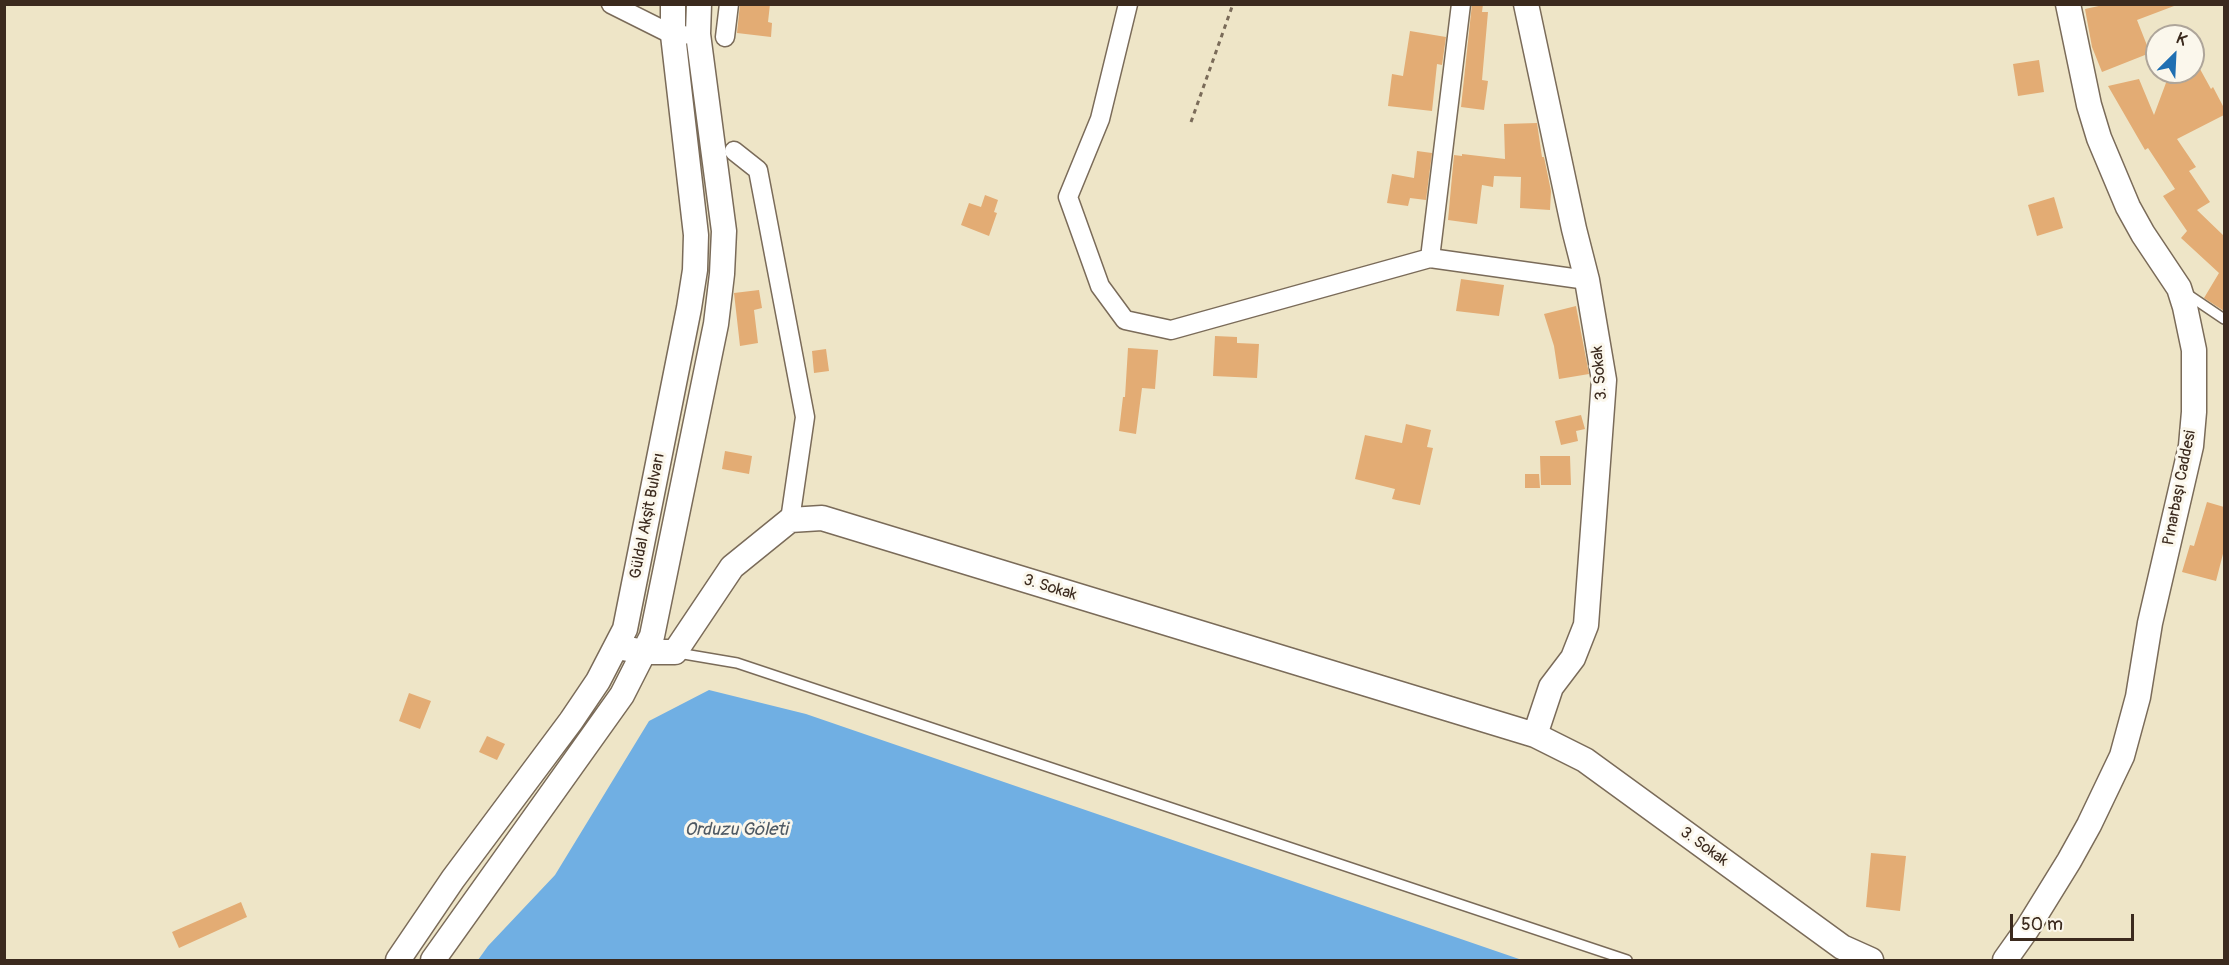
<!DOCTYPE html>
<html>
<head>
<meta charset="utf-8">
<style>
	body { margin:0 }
	#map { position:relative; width:2229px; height:965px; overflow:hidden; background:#eee5c7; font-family:Pangolin,sans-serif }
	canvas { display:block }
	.frame { position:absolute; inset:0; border:6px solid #3b2a1e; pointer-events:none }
	.north { position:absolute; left:2145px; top:24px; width:60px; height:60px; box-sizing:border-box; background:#fbf7ec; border:2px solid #aea59a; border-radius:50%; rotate:24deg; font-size:16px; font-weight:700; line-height:24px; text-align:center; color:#3b2a1e }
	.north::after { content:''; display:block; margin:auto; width:21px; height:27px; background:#1f6fb2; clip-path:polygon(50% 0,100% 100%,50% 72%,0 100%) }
	.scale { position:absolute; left:2010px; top:914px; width:124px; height:27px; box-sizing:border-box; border:3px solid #3b2a1e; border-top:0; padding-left:8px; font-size:18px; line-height:21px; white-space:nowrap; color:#3b2a1e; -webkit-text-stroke:4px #fbf7ec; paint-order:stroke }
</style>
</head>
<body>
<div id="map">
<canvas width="2229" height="965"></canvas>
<div class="frame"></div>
<div class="north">K</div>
<div class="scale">50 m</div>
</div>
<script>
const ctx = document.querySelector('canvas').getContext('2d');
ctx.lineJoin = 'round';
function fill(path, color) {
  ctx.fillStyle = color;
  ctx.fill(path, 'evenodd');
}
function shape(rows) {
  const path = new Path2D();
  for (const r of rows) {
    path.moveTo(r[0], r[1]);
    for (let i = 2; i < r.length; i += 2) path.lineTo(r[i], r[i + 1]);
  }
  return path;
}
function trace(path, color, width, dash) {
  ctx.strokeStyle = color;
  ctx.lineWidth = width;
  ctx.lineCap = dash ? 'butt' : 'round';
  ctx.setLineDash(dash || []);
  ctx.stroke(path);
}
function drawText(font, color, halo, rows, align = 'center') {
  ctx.font = font + ' Pangolin,sans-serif';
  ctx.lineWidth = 6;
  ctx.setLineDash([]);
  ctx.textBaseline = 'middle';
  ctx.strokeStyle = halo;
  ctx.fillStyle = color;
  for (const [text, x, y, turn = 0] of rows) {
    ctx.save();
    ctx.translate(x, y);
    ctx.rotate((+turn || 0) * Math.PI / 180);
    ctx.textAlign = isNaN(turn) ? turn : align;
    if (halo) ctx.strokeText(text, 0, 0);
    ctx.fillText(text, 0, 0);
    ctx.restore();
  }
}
fill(shape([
	[709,690,806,714,1522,960,478,960,488,946,555,875,649,721]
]), '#70afe3');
fill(shape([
	[740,4,770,4,768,22,772,23,771,37,737,33],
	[1472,4,1483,4,1482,12,1488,12,1482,80,1488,81,1484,110,1461,107],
	[2108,4,2174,4,2174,6,2137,20,2150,53,2102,72,2092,47,2085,9],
	[1410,31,1446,37,1442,65,1437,64,1432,111,1388,106,1392,74,1403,76],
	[2039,60,2044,92,2018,96,2013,64],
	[2200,69,2211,89,2213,87,2224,108,2224,115,2177,139,2196,167,2189,171,2210,202,2197,210,2224,236,2224,311,2204,298,2219,273,2181,238,2187,231,2163,196,2175,189,2148,148,2145,150,2108,86,2139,79,2154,115,2170,72,2178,72,2183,77],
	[1537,123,1542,157,1544,157,1551,191,1550,210,1520,208,1521,177,1494,176,1493,187,1482,185,1477,224,1448,220,1454,155,1462,156,1462,154,1505,159,1504,124],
	[1417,151,1432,153,1426,200,1410,198,1408,206,1387,203,1392,174,1414,178],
	[985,195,998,200,994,212,997,213,989,236,961,225,969,203,981,207],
	[2054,197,2063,228,2037,236,2028,205],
	[1461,279,1504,285,1499,316,1456,311],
	[759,290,762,308,754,310,758,343,740,346,734,293],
	[1576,306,1589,374,1559,379,1554,346,1544,314],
	[1215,336,1237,337,1237,343,1259,344,1257,378,1213,376],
	[1128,348,1158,350,1155,389,1142,388,1136,434,1119,431,1123,397,1125,397],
	[826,349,829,371,814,373,812,351],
	[1581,415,1585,429,1576,431,1578,441,1561,445,1555,421],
	[1406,424,1431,430,1427,447,1433,448,1420,505,1392,499,1395,489,1355,479,1365,435,1402,443],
	[725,451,752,456,749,474,722,469],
	[1540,456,1570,456,1571,485,1541,485],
	[1525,474,1539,474,1540,488,1525,488],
	[2207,502,2224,507,2224,550,2216,581,2182,572,2190,545,2194,546],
	[409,693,431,701,420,729,399,721],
	[487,736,505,744,497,760,479,752],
	[1871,853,1906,856,1900,911,1866,907],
	[241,902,247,917,179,948,172,932]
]), '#e3ac74');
const lane = shape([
	[2187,294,2224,319],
	[678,653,737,663,1627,960]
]);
const street = shape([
	[611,4,673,35,684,35],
	[1128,4,1100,119,1068,197,1100,286,1125,320,1171,330,1430,258,1587,280],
	[725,37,729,4],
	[734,151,758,170,805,417,790,520],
	[1430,258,1461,4]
]);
const secondary = shape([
	[1526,4,1574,229,1587,280,1604,380,1586,625,1573,658,1551,687,1535,735],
	[617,647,645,652,675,652,732,567,790,520,822,518,1535,735,1585,760,1842,947,1871,960],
	[398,960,453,879,571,721,598,681,625,629,689,308,695,270,696,235,673,35,673,4],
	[433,960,622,695,652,636,716,324,722,274,724,231,698,34,699,4],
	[2005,960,2027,929,2069,861,2089,825,2122,756,2138,697,2150,623,2191,446,2194,412,2194,350,2185,307,2179,288,2143,234,2128,207,2099,138,2089,105,2068,4]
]);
trace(lane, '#7a6b59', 12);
trace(street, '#7a6b59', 21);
trace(secondary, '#7a6b59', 27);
trace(shape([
	[1191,122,1233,4]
]), '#7a6b59', 3, [4.5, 4.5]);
trace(lane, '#fff', 9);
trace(street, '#fff', 18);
trace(secondary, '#fff', 24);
drawText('16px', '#3b2a1e', '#fbf7ec', [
	["3. Sokak",1600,373,-95],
	["Pınarbaşı Caddesi",2180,488,-79],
	["Güldal Akşit Bulvarı",648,516,-79],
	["3. Sokak",1050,588,17],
	["3. Sokak",1704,847,36]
]);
drawText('italic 18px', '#4e5963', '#fbf7ec', [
	["Orduzu Göleti",736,830]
]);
</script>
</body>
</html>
